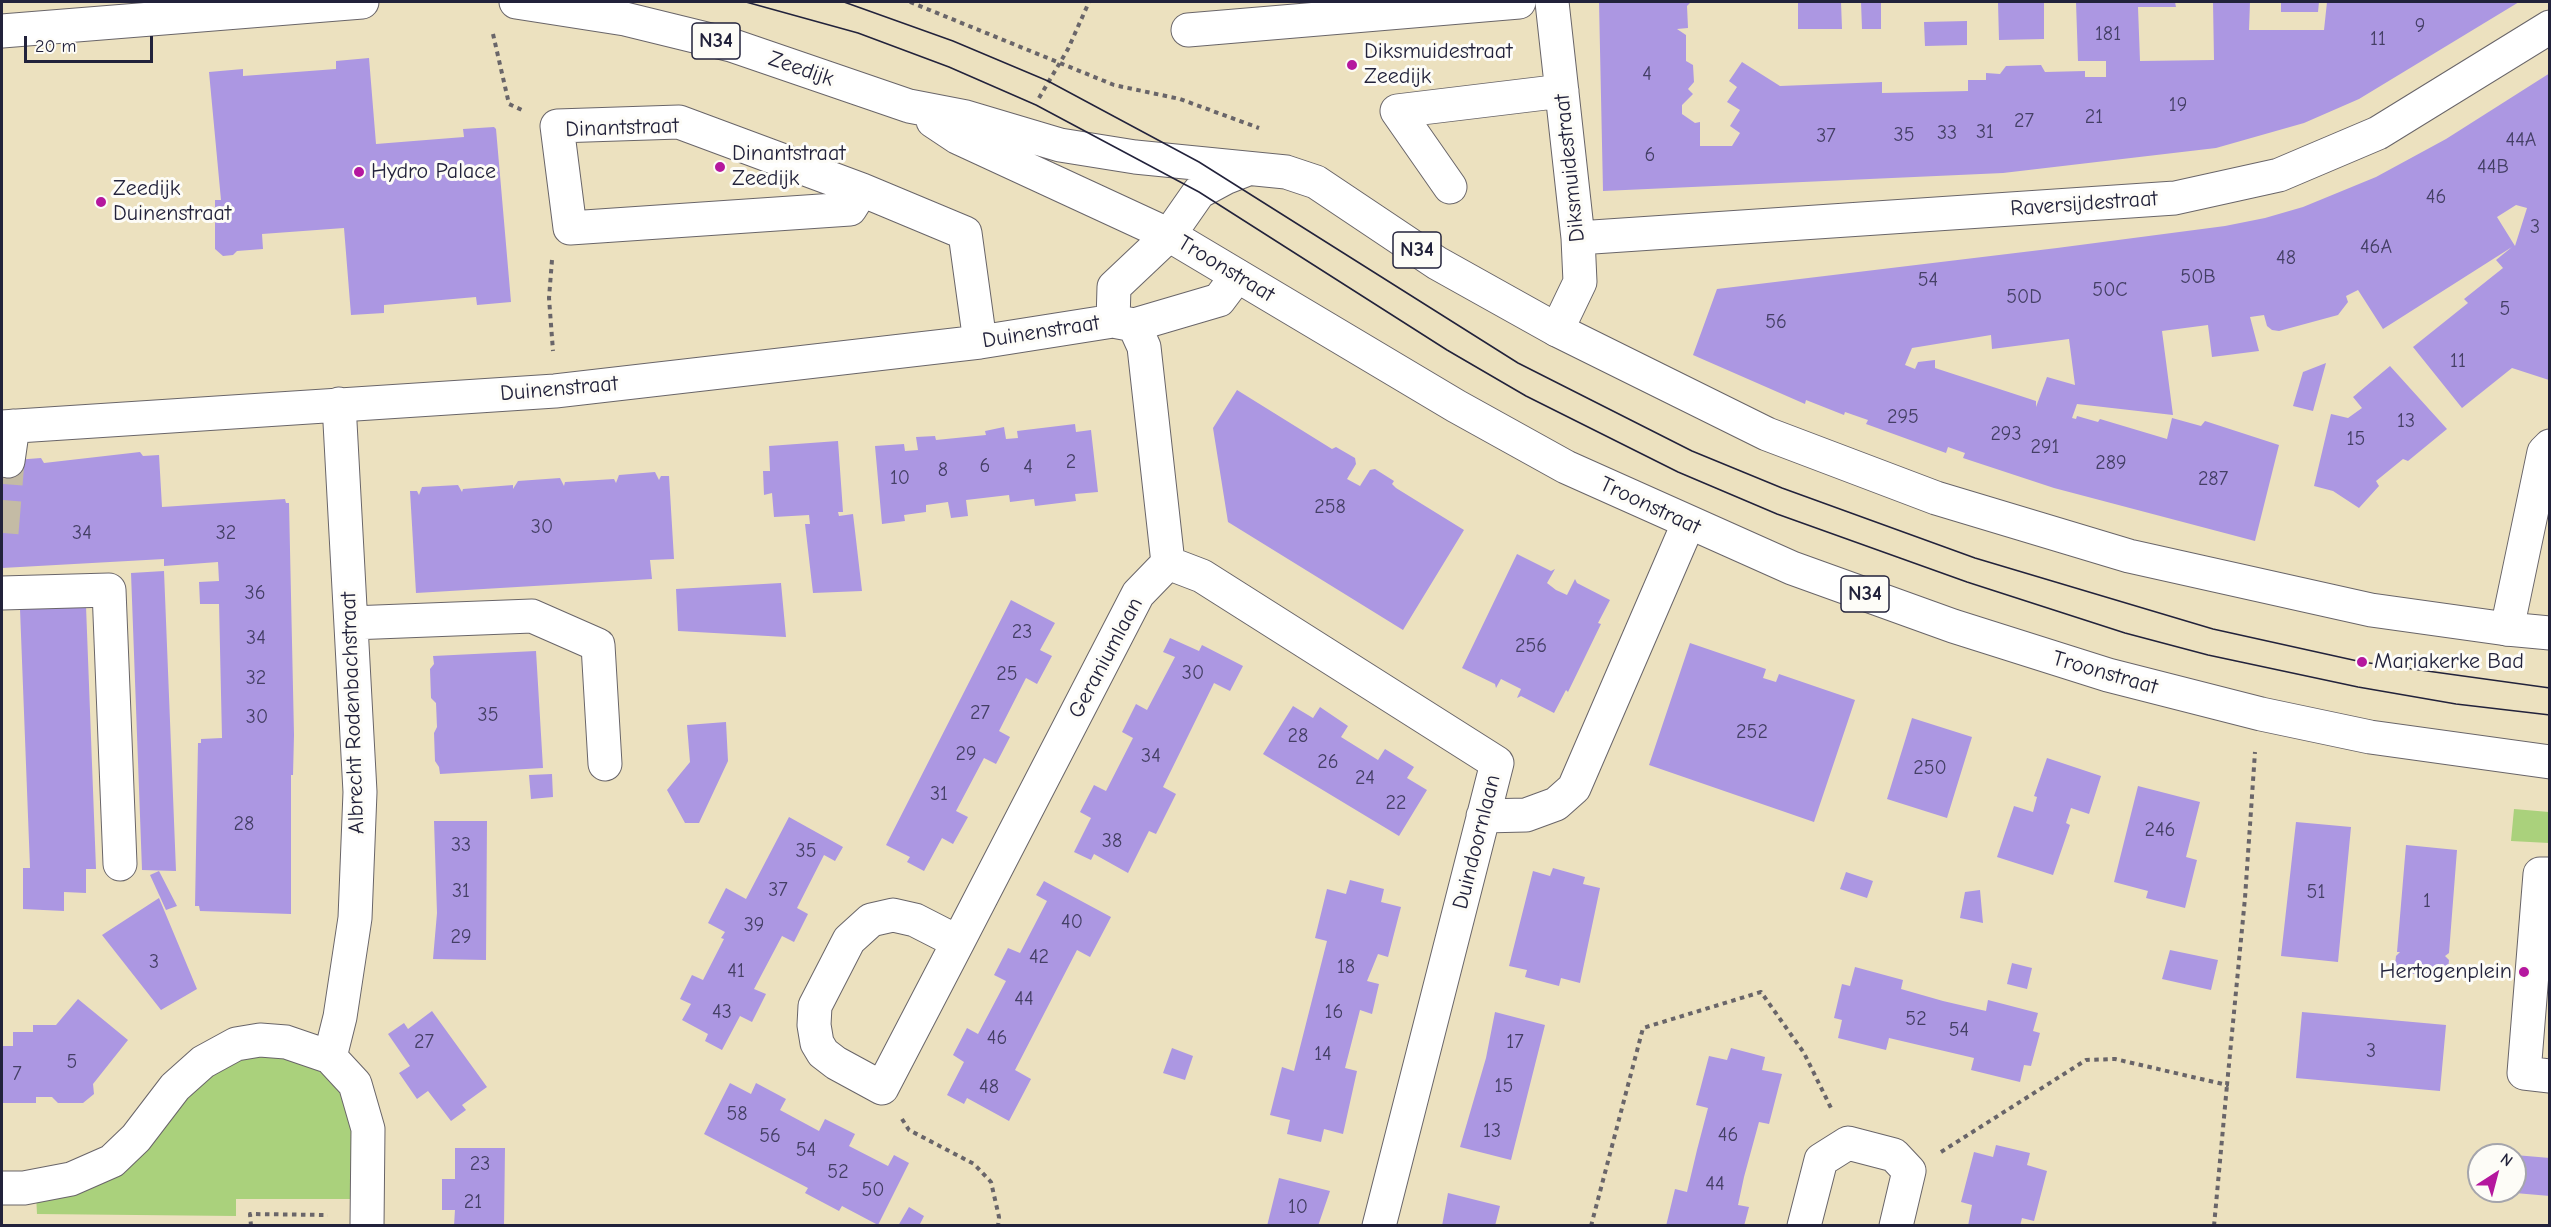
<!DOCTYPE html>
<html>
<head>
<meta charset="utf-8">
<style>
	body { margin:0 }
	#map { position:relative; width:2551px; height:1227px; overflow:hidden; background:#ece1bf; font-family:"Comic Neue",sans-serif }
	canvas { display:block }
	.frame { position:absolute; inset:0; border:3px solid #22223b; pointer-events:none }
	.north { position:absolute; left:2467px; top:1143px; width:60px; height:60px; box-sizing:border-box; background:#fdfcf7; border:2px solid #a5a5ac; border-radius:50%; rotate:36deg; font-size:16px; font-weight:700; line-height:24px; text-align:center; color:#22223b }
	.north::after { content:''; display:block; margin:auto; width:21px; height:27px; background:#b5179e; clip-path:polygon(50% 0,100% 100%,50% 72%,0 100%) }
	.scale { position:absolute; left:24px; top:36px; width:129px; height:27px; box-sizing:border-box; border:3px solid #22223b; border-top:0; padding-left:8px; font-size:18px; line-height:21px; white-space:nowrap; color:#22223b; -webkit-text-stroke:4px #fdfcf7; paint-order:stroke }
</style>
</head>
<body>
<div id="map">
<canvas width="2551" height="1227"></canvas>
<div class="frame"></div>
<div class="north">N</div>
<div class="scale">20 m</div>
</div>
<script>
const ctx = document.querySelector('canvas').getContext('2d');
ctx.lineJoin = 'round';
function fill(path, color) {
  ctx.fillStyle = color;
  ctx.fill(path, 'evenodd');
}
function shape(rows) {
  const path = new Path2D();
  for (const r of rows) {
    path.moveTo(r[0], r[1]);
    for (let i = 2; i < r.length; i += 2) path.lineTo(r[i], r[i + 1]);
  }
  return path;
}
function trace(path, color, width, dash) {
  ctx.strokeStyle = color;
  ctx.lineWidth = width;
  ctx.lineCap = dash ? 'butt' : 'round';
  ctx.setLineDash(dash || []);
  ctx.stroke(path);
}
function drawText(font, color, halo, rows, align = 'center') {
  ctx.font = font + ' "Comic Neue",sans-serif';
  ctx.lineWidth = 6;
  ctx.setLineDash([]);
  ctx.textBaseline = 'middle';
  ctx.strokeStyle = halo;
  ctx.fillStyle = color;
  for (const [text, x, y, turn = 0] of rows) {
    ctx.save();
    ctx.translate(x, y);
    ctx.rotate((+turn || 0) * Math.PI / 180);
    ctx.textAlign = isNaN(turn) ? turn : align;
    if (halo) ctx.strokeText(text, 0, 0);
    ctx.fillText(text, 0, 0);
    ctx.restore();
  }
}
fill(shape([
	[2514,809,2549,812,2549,843,2511,841],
	[263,1053,305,1061,330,1079,345,1097,356,1121,357,1199,236,1199,236,1216,37,1214,36,1194,200,1081,218,1066]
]), '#aad17c');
fill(shape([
	[1599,2,1691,2,1687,6,1688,28,1677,29,1686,35,1686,61,1693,65,1694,82,1688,89,1693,94,1682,105,1682,114,1695,123,1700,122,1700,146,1732,146,1740,133,1730,126,1740,110,1727,102,1737,87,1729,81,1742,62,1780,86,1882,82,1882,93,1968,91,1968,80,1986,80,1986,73,2000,74,2006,66,2041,65,2045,72,2085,71,2085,77,2106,77,2106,61,2078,61,2076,2,2175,2,2176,7,2138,7,2140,61,2214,60,2213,2,2250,2,2249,30,2324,30,2327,2,2519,2,2359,99,2304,123,2216,148,2003,173,1603,191],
	[1798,2,1841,2,1842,29,1798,29],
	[1861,2,1881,2,1881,29,1862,29],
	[1998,2,2044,2,2044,39,1999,40],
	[2281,2,2319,2,2318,12,2281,12],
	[1967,21,1967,45,1925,46,1924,22],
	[369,58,376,144,464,137,463,129,494,127,496,129,511,302,477,305,476,297,384,305,384,313,351,315,344,228,262,234,263,249,237,251,233,255,223,256,215,249,215,200,221,200,209,72,243,69,243,76,336,69,336,61],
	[2550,73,2549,380,2512,368,2462,408,2413,347,2468,303,2464,299,2503,268,2496,260,2512,247,2383,329,2358,290,2346,296,2348,302,2338,315,2279,331,2272,330,2267,326,2264,315,2250,317,2259,351,2212,357,2208,325,2162,331,2173,415,2077,404,2072,418,2076,419,2077,416,2098,422,2100,419,2167,439,2172,418,2201,426,2205,421,2279,445,2255,541,2054,488,1963,458,1965,453,1948,447,1946,453,1866,424,1868,420,1845,412,1844,415,1806,400,1805,404,1693,355,1717,289,2057,248,2225,226,2265,218,2303,207,2376,177,2446,139],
	[2516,205,2527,208,2515,246,2497,217],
	[1991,335,1992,349,2069,339,2075,385,2047,377,2036,407,2036,401,1935,368,1935,360,1918,362,1915,369,1905,365,1912,348],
	[2326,363,2313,411,2293,406,2303,372],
	[2390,366,2447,429,2408,461,2403,459,2376,481,2379,486,2359,508,2333,491,2314,486,2331,414,2348,418,2362,408,2353,397],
	[1237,390,1332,449,1336,447,1355,458,1356,464,1347,479,1360,486,1370,470,1375,469,1394,481,1392,484,1396,488,1464,530,1403,630,1228,522,1213,428],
	[1075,424,1076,432,1091,430,1098,492,1075,494,1076,501,1035,506,1034,499,1010,502,1009,495,966,500,968,516,951,518,948,502,926,505,926,512,904,515,905,521,882,524,875,446,904,444,905,451,918,450,916,437,935,436,936,440,986,435,985,431,1004,427,1006,439,1018,438,1017,431],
	[838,441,843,512,838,512,839,516,853,514,862,591,813,593,805,524,810,524,809,515,774,517,772,493,764,495,763,471,770,471,769,446],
	[140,452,143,456,159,455,162,507,285,499,286,503,289,503,294,735,293,775,291,775,291,914,200,911,199,906,195,906,198,743,201,743,201,739,222,738,219,604,200,604,199,582,219,581,218,562,164,566,164,559,2,568,2,461,41,458,44,463],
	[655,472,659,480,661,476,669,476,674,559,650,560,652,579,416,593,410,491,417,491,419,495,422,487,458,485,462,492,463,489,513,485,513,489,518,481,560,478,564,486,565,482,614,479,616,483,619,475],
	[1517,554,1551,571,1555,569,1547,583,1556,590,1567,595,1575,579,1577,583,1610,600,1598,623,1601,624,1568,692,1566,690,1554,713,1521,696,1517,698,1521,689,1501,679,1496,688,1495,684,1462,668],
	[164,571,176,871,142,870,131,573],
	[781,583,786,637,678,631,676,589],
	[1011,600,1055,623,1040,650,1052,656,1037,684,1026,678,999,731,1010,737,996,764,984,758,956,811,968,817,953,844,942,838,924,871,907,862,910,857,886,845],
	[86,606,96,869,86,869,86,893,64,892,64,911,23,909,23,868,30,868,20,609],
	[1170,638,1199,651,1202,645,1243,666,1230,691,1214,683,1163,787,1176,794,1156,834,1149,831,1128,873,1094,854,1091,860,1074,852,1091,818,1080,812,1094,785,1106,791,1133,738,1122,732,1136,704,1147,710,1175,657,1163,652],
	[1690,643,1766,669,1763,678,1776,682,1779,674,1855,700,1814,822,1649,765],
	[536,651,543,768,440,774,439,767,435,761,434,733,437,727,436,703,431,698,430,669,434,664,433,656],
	[1293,706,1313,718,1320,707,1348,726,1341,737,1378,760,1385,749,1414,767,1407,778,1427,790,1399,836,1263,754],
	[1912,718,1972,737,1947,818,1887,799],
	[726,722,728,761,699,823,685,823,667,790,690,762,687,725],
	[2047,758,2101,776,2089,814,2071,808,2066,823,2070,825,2053,875,1997,857,2014,806,2033,812,2037,797,2034,796],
	[552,774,553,797,531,799,529,775],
	[2138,786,2200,802,2186,857,2197,860,2185,908,2146,898,2148,891,2114,882],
	[789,817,843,847,835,861,824,855,797,908,808,914,794,942,782,936,754,989,766,994,752,1022,740,1016,722,1050,705,1041,708,1034,682,1020,691,1004,680,999,692,975,703,980,724,939,721,938,725,932,708,923,726,888,746,899],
	[434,821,487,821,486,960,433,959,437,913],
	[2296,822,2351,827,2338,962,2281,956],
	[2406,845,2457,850,2449,953,2445,956,2449,960,2448,970,2440,976,2401,973,2395,965,2396,956,2400,952,2397,952],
	[1553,868,1585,877,1583,884,1600,888,1580,983,1561,978,1559,986,1525,977,1527,970,1509,966,1533,871,1550,876],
	[159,871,177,906,166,910,150,875],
	[1846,872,1873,881,1867,898,1840,889],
	[1350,880,1384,889,1381,902,1401,907,1388,957,1378,954,1367,981,1379,984,1372,1014,1360,1010,1345,1068,1357,1071,1343,1134,1324,1129,1321,1142,1287,1134,1290,1120,1270,1115,1282,1067,1294,1071,1327,941,1315,938,1327,889,1346,894],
	[1044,881,1111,917,1090,957,1077,950,1015,1070,1031,1079,1009,1121,967,1098,964,1104,947,1095,964,1062,953,1055,967,1028,978,1034,1006,981,994,975,1008,948,1020,953,1047,901,1036,895],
	[1980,890,1983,923,1960,918,1965,892],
	[159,898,197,989,161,1010,102,935],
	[2170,950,2218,960,2211,990,2162,979],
	[2012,963,2032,968,2027,989,2007,984],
	[1855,967,1903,980,1901,989,1943,1001,1986,1011,1988,1000,2038,1013,2033,1031,2040,1033,2031,1066,2024,1065,2020,1082,1971,1070,1974,1058,1889,1038,1886,1050,1838,1038,1842,1020,1834,1018,1842,984,1850,986],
	[78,999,128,1040,93,1084,94,1094,83,1103,58,1103,52,1097,36,1097,36,1103,2,1103,2,1046,13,1046,13,1032,33,1032,33,1025,56,1025],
	[432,1011,487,1087,462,1105,466,1110,451,1121,428,1091,417,1099,399,1073,410,1066,388,1034,404,1023,408,1029],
	[1495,1012,1545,1025,1511,1160,1460,1147,1486,1058],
	[2302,1012,2446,1025,2440,1091,2296,1078],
	[1172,1048,1193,1056,1185,1080,1163,1073],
	[1731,1048,1765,1057,1762,1070,1782,1074,1769,1124,1759,1122,1744,1177,1738,1205,1749,1207,1744,1226,1666,1226,1675,1189,1687,1192,1697,1150,1708,1108,1696,1105,1709,1056,1727,1060],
	[730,1083,751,1094,756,1083,786,1099,780,1110,819,1131,825,1119,855,1134,849,1146,888,1166,894,1155,909,1163,878,1225,842,1206,839,1211,805,1193,808,1188,704,1134],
	[1996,1145,2030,1153,2027,1165,2047,1171,2034,1221,2022,1218,2020,1226,1968,1226,1972,1205,1961,1202,1974,1152,1993,1157],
	[455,1148,505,1148,504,1226,454,1226,455,1210,442,1210,442,1179,455,1179],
	[2515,1155,2550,1158,2550,1196,2515,1193],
	[1279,1178,1330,1191,1318,1226,1267,1226],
	[1448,1193,1500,1206,1495,1226,1442,1226],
	[909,1207,924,1216,919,1226,898,1226]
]), '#ac97e2');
trace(shape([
	[2,533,8,461]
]), '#c4bba5', 33, [33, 16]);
const minor = shape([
	[1552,2,1578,238,1580,282,1557,330],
	[1188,30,1519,2],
	[1450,187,1397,111,1562,91],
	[862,190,850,209,570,228,557,126,679,122,862,190,965,233,980,342],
	[1578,238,2175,198,2279,175,2378,133,2550,27],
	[1113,321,1114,287,1169,235],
	[339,404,360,792,355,918,340,1017,330,1057,355,1084,368,1129,367,1226],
	[2,427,555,391,980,342,1113,321,1134,325,1219,300,1237,276],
	[8,461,13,426],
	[1168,563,1202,576,1497,763,1379,1226],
	[2,593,109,590,120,864],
	[351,623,532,616,598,645,605,764],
	[2507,629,2544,452,2550,446],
	[1483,816,1526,815,1556,804,1574,788,1688,524],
	[2550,874,2540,874,2524,1073,2550,1076],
	[958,942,915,920,893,915,871,920,849,940,815,1006,814,1025,817,1043,823,1053,836,1063,882,1088,958,942,1138,594,1168,563,1144,347,1134,325],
	[2,1188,24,1188,71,1179,112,1161,136,1138,175,1087,203,1062,236,1044,260,1040,286,1042,330,1057],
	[1804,1226,1821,1160,1848,1143,1894,1155,1909,1171,1896,1226]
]);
const major = shape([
	[516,2,625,19,731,45,909,106,966,117,1060,145,1135,157,1286,172,1316,182,1437,263,1557,330,1767,434,1936,498,2129,556,2371,610,2507,629,2550,633],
	[2,31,362,2],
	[933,121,957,137,1169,235,1456,406,1566,467,1792,568,1953,626,2108,675,2261,714,2370,737,2550,762],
	[1169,235,1199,192,1225,178,1248,169]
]);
trace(minor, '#696569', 35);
trace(major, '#696569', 35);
trace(shape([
	[910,2,1114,85,1180,99,1259,128],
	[493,34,509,104,522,110],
	[1039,98,1068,49,1089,2],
	[552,260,549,298,553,351],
	[902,1119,909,1130,974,1164,991,1182,999,1217,998,1226],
	[1941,1152,2086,1060,2115,1059,2227,1085,2245,898,2255,752],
	[251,1226,250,1214,328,1215],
	[1591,1226,1643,1028,1761,992,1804,1053,1832,1110],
	[2214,1226,2227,1085]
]), '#696569', 4, [4.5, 4.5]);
trace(minor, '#fff', 33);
trace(major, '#fff', 33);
trace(shape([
	[746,2,858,33,949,67,1036,105,1199,192,1447,350,1526,396,1678,472,1777,514,1967,582,2125,633,2208,655,2358,687,2456,704,2550,715],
	[844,2,953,41,1048,81,1199,162,1518,363,1692,451,1782,488,1975,558,2213,629,2362,662,2550,688]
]), '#22223b', 1.5);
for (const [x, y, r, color] of [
	[1352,65,6,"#b5179e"],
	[720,167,6,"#b5179e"],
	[359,172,6,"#b5179e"],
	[101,202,6,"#b5179e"],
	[2362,662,6,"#b5179e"],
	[2524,972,6,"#b5179e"]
]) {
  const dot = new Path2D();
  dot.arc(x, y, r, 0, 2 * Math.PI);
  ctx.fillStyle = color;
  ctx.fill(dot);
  trace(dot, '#fdfcf7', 2);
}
drawText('20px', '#443f65', null, [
	["9",2420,26],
	["181",2108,34],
	["11",2378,39],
	["4",1647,74],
	["19",2178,105],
	["21",2094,117],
	["27",2024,121],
	["31",1985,132],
	["33",1947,133],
	["35",1904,135],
	["37",1826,136],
	["44A",2521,140],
	["6",1650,155],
	["44B",2493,167],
	["46",2436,197],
	["3",2535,227],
	["46A",2376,247],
	["48",2286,258],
	["50B",2198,277],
	["54",1928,280],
	["50C",2110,290],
	["50D",2024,297],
	["5",2505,309],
	["56",1776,322],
	["11",2458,361],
	["295",1903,417],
	["13",2406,421],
	["293",2006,434],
	["15",2356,439],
	["291",2045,447],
	["2",1071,462],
	["289",2111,463],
	["6",985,466],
	["4",1028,467],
	["8",943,470],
	["10",900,478],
	["287",2213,479],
	["258",1330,507],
	["30",542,527],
	["34",82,533],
	["32",226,533],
	["36",255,593],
	["23",1022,632],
	["34",256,638],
	["256",1531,646],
	["30",1193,673],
	["25",1007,674],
	["32",256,678],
	["27",980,713],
	["35",488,715],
	["30",257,717],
	["252",1752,732],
	["28",1298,736],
	["29",966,754],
	["34",1151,756],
	["26",1328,762],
	["250",1930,768],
	["24",1365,778],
	["31",939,794],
	["22",1396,803],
	["28",244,824],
	["246",2160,830],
	["38",1112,841],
	["33",461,845],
	["35",806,851],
	["37",778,890],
	["31",461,891],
	["51",2316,892],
	["1",2427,901],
	["40",1072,922],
	["39",754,925],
	["29",461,937],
	["42",1039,957],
	["3",154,962],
	["18",1346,967],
	["41",736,971],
	["44",1024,999],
	["43",722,1012],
	["16",1334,1012],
	["52",1916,1019],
	["54",1959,1030],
	["46",997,1038],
	["27",424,1042],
	["17",1515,1042],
	["3",2371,1051],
	["14",1323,1054],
	["5",72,1062],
	["7",17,1074],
	["15",1504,1086],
	["48",989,1087],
	["58",737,1114],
	["13",1492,1131],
	["46",1728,1135],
	["56",770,1136],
	["54",806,1150],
	["23",480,1164],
	["52",838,1172],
	["44",1715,1184],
	["50",873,1190],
	["21",473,1202],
	["10",1298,1207]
]);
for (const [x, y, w] of [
	[716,41,48],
	[1417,250,48],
	[1865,594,48]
]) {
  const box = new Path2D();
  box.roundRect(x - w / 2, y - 18, w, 36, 4.5);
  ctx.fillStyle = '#fdfcf7';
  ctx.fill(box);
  trace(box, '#22223b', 1.5);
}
drawText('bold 21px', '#22223b', null, [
	["N34",716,41],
	["N34",1417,250],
	["N34",1865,594]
]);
drawText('22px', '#22223b', '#fdfcf7', [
	["Diksmuidestraat",1364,52],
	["Zeedijk",1364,77],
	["Dinantstraat",732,154],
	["Zeedijk",732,179],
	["Hydro Palace",371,172],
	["Zeedijk",113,189],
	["Duinenstraat",113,214],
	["Mariakerke Bad",2374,662],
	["Hertogenplein",2512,972,"right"]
], 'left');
drawText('22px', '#22223b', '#fdfcf7', [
	["Zeedijk",801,69,19],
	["Dinantstraat",622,128,-2],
	["Diksmuidestraat",1570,168,-96],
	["Raversijdestraat",2084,204,-4],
	["Troonstraat",1226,269,31],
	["Duinenstraat",1041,332,-9],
	["Duinenstraat",559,389,-5],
	["Troonstraat",1650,506,25],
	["Geraniumlaan",1106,658,-62],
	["Troonstraat",2105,673,16],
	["Albrecht Rodenbachstraat",353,713,-92],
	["Duindoornlaan",1477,842,-76]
]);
</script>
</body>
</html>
